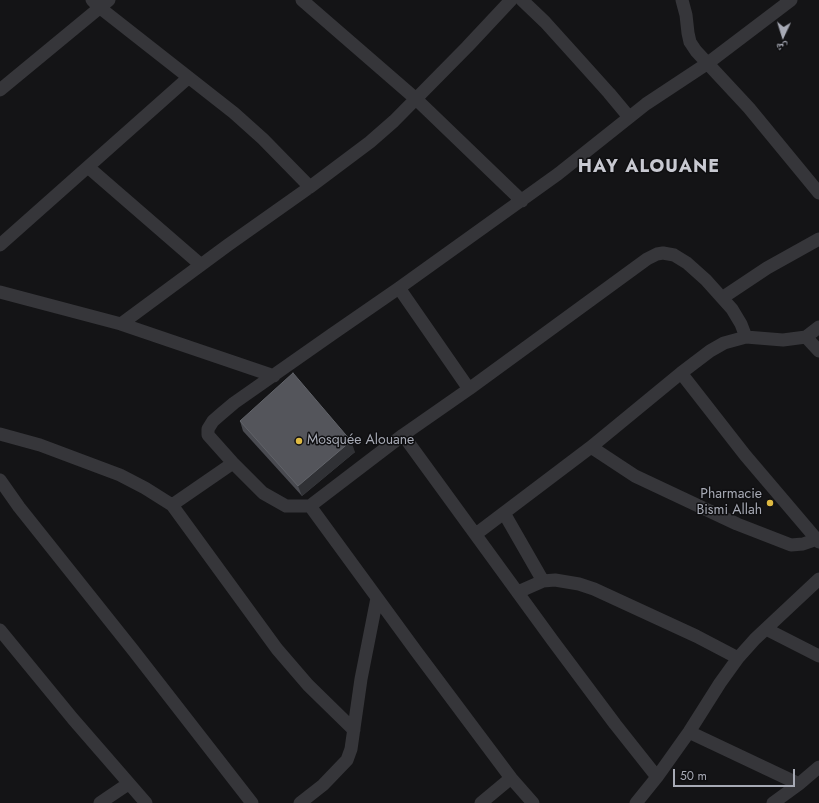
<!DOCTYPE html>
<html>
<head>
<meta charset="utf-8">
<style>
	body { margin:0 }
	#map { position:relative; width:819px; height:803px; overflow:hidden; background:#141416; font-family:Jost,"Noto Naskh Arabic",sans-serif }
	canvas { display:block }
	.north { position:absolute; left:763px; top:16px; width:40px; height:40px; -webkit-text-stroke:3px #0f0f11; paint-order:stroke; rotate:184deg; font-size:11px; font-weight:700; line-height:16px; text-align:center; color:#a7aab5 }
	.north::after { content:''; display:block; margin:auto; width:14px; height:18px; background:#a7aab5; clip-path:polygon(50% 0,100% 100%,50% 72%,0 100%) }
	.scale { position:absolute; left:673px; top:769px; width:122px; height:18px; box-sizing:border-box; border:2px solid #a7aab5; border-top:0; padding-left:5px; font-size:12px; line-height:14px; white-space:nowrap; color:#a7aab5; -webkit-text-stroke:3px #0f0f11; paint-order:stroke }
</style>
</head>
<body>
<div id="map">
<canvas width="819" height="803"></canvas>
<div class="north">ش</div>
<div class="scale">50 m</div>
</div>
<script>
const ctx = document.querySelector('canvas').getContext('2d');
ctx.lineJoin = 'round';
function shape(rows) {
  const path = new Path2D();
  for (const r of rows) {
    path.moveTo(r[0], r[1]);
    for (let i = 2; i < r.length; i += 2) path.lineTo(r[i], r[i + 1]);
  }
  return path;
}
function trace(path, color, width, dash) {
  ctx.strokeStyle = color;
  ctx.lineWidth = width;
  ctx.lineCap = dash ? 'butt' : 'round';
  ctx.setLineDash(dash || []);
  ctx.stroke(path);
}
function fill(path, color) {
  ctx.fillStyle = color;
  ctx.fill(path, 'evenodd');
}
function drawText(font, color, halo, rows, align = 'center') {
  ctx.font = font + ' Jost,sans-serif';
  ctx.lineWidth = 3;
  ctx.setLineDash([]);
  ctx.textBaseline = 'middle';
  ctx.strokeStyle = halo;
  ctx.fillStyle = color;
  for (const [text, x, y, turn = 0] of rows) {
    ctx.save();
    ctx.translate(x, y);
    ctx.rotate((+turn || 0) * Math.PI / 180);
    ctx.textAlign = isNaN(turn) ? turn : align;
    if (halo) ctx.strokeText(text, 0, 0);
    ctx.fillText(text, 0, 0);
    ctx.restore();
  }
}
trace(shape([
	[92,0,99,7,234,113,263,139,310,187],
	[302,0,416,99,522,201],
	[522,0,545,22,573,53,609,93,629,117],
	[682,0,686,15,688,33,690,42,696,51,749,108,819,193],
	[0,90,109,0],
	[88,167,201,265],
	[0,245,188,78],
	[399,288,469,389],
	[0,292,121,324,274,376],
	[722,298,767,268,819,239],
	[121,324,228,245,310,187,370,142,394,121,467,47,511,0],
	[746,337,741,324,732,309,706,280,687,263,674,255,663,253,657,254,647,259,469,389,403,435,310,506,286,506,263,493,233,463,208,435,208,429,213,421,221,414,234,403,331,335,399,288,558,174,646,104,708,63,791,0],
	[806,337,819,351],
	[681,373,745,455,819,542],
	[0,434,40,445,120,475,145,488,172,505,277,649,308,685,354,730],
	[403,435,553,641,615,724,657,777],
	[591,447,635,476,737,524,791,545,803,544,817,539],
	[0,480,19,507,133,650,252,803],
	[172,505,233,463],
	[310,506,416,651,511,778,533,803],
	[504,513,543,581],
	[476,534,591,447,681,373,710,351,724,343,746,337,783,340,806,337,819,327],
	[518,592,543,581,555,580,579,584,594,589,696,636,738,658],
	[766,629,819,656],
	[0,630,73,719,146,803],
	[689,732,799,784],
	[100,803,128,784],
	[300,803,323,785,347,760,351,749,361,679,377,598],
	[481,803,511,778],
	[636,803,657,777,689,732,720,683,738,658,755,639,819,579],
	[773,803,799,784,819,767]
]), '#36363a', 13);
fill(shape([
	[240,421,355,452,302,496,243,431]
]), '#4a4b51');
fill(shape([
	[351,441,355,452,302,496,298,486]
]), '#303135');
const building = shape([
	[293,373,351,441,298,486,240,421,293,373]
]);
fill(building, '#54555b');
trace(building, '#616369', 1);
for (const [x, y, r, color] of [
	[299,441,4,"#dfba42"],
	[770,503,4,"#dfba42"]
]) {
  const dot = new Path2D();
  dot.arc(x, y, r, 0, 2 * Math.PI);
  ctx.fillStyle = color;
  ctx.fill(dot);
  trace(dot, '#0f0f11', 1.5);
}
drawText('14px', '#a7aab5', '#0f0f11', [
	["Mosquée Alouane",307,441],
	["Pharmacie",762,495,"right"],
	["Bismi Allah",762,511,"right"]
], 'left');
ctx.letterSpacing = '1px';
drawText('bold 18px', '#c8c9d1', '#0f0f11', [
	["HAY ALOUANE",649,168]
]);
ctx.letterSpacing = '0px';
</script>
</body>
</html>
